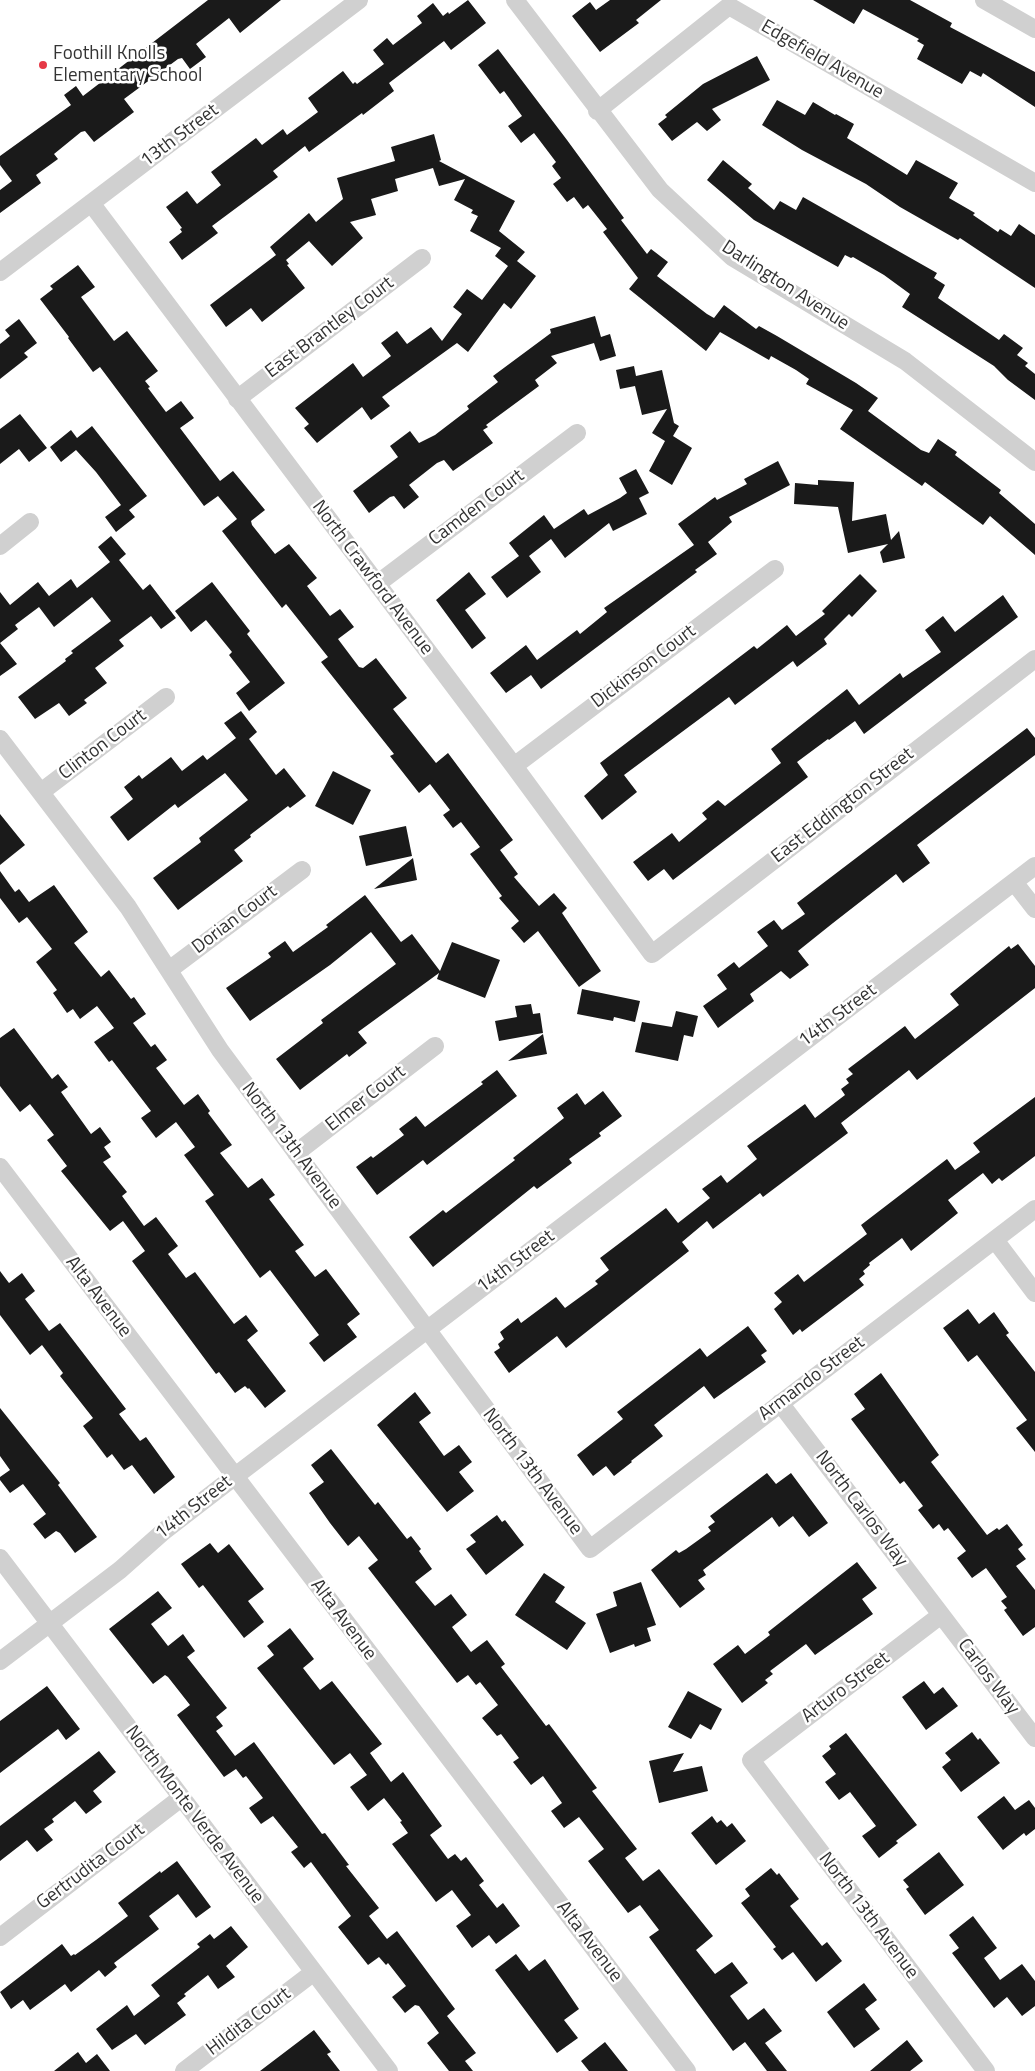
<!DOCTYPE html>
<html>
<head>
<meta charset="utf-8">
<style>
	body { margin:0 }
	canvas { display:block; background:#fff }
</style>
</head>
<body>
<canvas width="1035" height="2071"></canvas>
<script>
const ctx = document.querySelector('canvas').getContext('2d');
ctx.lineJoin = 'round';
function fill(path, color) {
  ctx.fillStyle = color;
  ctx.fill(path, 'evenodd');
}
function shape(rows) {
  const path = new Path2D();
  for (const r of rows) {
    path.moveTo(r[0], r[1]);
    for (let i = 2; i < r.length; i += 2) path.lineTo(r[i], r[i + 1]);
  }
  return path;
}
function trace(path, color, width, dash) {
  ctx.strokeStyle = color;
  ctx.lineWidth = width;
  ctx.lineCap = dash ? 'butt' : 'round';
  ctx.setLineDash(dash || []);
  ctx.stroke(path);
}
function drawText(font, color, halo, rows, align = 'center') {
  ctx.font = font + ' "Titillium Web",sans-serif';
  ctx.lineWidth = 5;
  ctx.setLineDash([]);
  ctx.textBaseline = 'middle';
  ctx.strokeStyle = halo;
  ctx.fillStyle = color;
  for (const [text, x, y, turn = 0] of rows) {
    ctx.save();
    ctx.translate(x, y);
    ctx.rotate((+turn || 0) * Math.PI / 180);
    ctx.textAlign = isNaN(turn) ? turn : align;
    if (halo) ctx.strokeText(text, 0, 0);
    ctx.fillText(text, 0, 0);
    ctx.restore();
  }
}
fill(shape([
	[208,0,281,0,240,33,229,18,196,44,206,57,190,69,182,58,178,59,124,99,134,112,94,142,85,131,81,132,54,154,58,159,36,175,41,183,0,213,0,190,12,181,0,165,0,156,71,105,64,95,76,86,83,96],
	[468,0,486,23,451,50,444,41,389,83,394,91,363,115,362,113,309,152,305,146,273,171,278,177,212,226,218,233,182,260,169,242,182,232,180,229,182,228,166,207,187,191,197,204,221,185,211,172,256,138,262,145,283,129,287,135,318,112,308,98,343,71,353,84,355,82,357,84,384,64,373,50,387,38,393,45,422,23,417,16,433,3,443,16,448,12,449,14],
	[610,0,661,0,636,20,639,23,600,52,572,16,590,2,596,10],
	[813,0,910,0,952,23,950,27,1035,72,1035,107,983,73,981,77,970,71,962,84,917,59,924,45,917,41,919,39,863,9,854,24],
	[498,49,567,140,624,218,621,220,647,254,651,249,668,262,657,276,707,314,714,318,724,305,756,329,759,326,777,336,856,383,878,398,868,411,921,450,929,453,938,439,957,452,955,455,1001,490,999,493,1035,524,1035,555,990,516,983,525,925,482,922,486,840,429,853,410,806,384,809,379,796,370,771,356,769,360,720,332,706,351,629,289,638,278,603,232,607,229,588,205,583,209,574,197,567,202,553,184,561,178,552,166,556,162,534,133,521,143,508,126,522,116,504,91,500,94,478,65],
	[757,56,770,80,712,109,721,120,707,131,697,122,672,141,658,124,667,117,665,115,703,84],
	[777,100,805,115,813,102,835,115,836,114,854,124,847,138,907,175,916,160,958,183,949,198,975,213,973,215,998,232,1000,229,1011,236,1019,224,1035,235,1035,288,960,238,958,240,900,207,866,184,802,150,762,125],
	[434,134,441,160,439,161,515,201,499,231,525,252,517,261,536,276,511,309,504,303,468,352,457,343,382,397,390,406,371,420,362,407,317,443,304,428,309,424,295,408,353,363,363,377,391,356,381,343,397,331,407,344,431,327,442,341,462,314,453,307,467,289,482,300,508,266,495,256,501,248,470,231,478,216,471,213,473,210,454,200,465,179,439,186,433,168,395,179,398,191,371,199,376,215,350,222,363,238,332,266,309,241,286,260,289,264,287,265,305,288,262,322,251,308,226,327,210,305,276,255,270,247,309,213,316,222,343,199,337,178,395,161,391,147],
	[723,160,752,184,748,188,774,210,780,201,796,210,803,197,937,273,934,278,945,285,938,298,999,340,1004,334,1023,348,1017,355,1028,363,1025,366,1035,374,1035,400,1008,380,994,366,902,307,910,294,884,275,853,257,851,258,845,255,838,267,754,220,707,180],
	[78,265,95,287,81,297,114,341,127,331,158,371,145,381,150,387,148,388,166,412,181,401,194,418,180,428,220,481,233,471,265,510,251,521,252,525,275,554,289,544,317,578,307,586,330,616,340,609,354,627,338,639,359,667,363,668,376,658,407,698,393,709,436,763,448,753,513,840,500,850,518,874,514,877,539,906,554,893,567,908,562,913,601,971,579,987,538,931,524,943,511,928,519,921,499,898,502,896,470,854,480,847,461,822,453,828,443,815,450,810,430,784,419,793,390,756,394,754,321,662,328,657,286,604,282,608,222,531,237,519,218,496,204,506,100,367,93,372,68,338,69,337,40,299,53,289,50,286],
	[595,316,601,337,610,334,616,356,600,361,594,343,551,356,557,363,535,380,539,386,486,425,488,427,483,430,493,443,453,471,444,460,437,463,409,485,419,497,404,509,394,496,390,497,369,513,353,491,398,457,390,446,410,431,419,443,435,435,469,409,467,406,498,382,493,376,551,333,550,329],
	[19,319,37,343,24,353,28,357,0,379,0,344,10,336,5,330],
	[634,366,636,376,662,370,674,423,679,426,673,436,692,448,672,485,649,471,665,441,652,433,667,409,642,415,635,386,620,389,616,370],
	[20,414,47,448,29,462,19,449,0,464,0,429],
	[92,426,147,496,129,510,135,517,116,532,105,517,121,505,96,472,76,450,61,462,50,447,71,430,77,438],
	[778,461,790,485,729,517,732,522,708,542,717,554,695,570,697,572,541,689,531,675,506,693,490,673,526,645,537,660,577,630,580,634,607,612,604,608,694,545,678,524,715,497,717,500,747,484,744,479],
	[636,469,649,493,639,498,647,514,613,531,609,523,565,558,551,539,529,556,541,572,507,598,491,577,519,556,509,543,544,515,554,529,584,509,588,515,620,498,627,493,619,478],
	[818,480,854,482,852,521,886,514,891,540,899,531,905,558,883,563,880,552,888,544,848,553,838,507,794,504,795,483,818,485],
	[111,536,126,554,119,560,143,590,150,584,176,618,161,629,151,616,119,640,124,646,95,668,107,683,84,700,87,703,69,716,59,703,35,719,18,697,66,661,65,659,73,653,71,651,111,621,92,597,54,627,39,607,15,625,18,629,0,643,17,664,0,676,0,592,10,605,38,582,49,596,71,579,77,588,110,562,98,547],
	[469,572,486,594,465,610,486,638,472,649,436,600],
	[860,574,877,591,852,617,849,614,824,639,827,644,797,667,793,661,735,705,729,697,624,775,637,792,602,820,584,796,608,775,600,763,754,646,757,649,787,625,796,636,825,614,822,611],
	[212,582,250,631,247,634,285,683,249,711,236,693,250,682,229,655,232,652,206,620,191,632,175,611],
	[1003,595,1018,617,864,734,855,721,829,740,828,739,797,762,808,777,673,880,664,869,648,881,633,862,672,833,679,842,707,819,702,813,718,800,725,806,781,763,771,749,847,689,859,705,900,673,903,678,941,652,925,630,943,616,955,632],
	[241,711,257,732,249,739,276,775,284,768,306,796,290,808,288,806,250,835,251,837,234,850,243,861,178,910,153,878,201,842,199,838,248,800,225,773,178,808,175,804,128,841,110,817,133,799,124,787,139,775,142,779,171,757,182,771,203,755,207,760,236,738,224,723],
	[1027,728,1035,738,1035,755,917,845,930,863,903,883,896,874,833,923,798,951,809,965,790,979,781,971,750,994,754,1001,718,1028,703,1006,727,989,717,975,734,962,739,968,768,946,757,932,774,920,782,930,805,914,797,903],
	[333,771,371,790,353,825,315,806],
	[0,814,25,845,0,865],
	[406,826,412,856,366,866,359,836],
	[413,858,417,880,374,889],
	[0,871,15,892,19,889,29,902,54,885,88,932,74,943,101,977,109,970,131,999,134,997,146,1014,133,1023,151,1047,155,1044,167,1060,156,1068,184,1105,198,1094,210,1111,208,1113,232,1145,220,1153,248,1188,262,1178,275,1195,269,1199,304,1245,295,1251,315,1277,326,1269,360,1314,347,1324,357,1337,324,1362,309,1343,319,1335,270,1270,260,1278,205,1201,214,1195,184,1155,195,1147,176,1122,156,1138,141,1118,151,1111,112,1060,109,1062,94,1042,114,1028,97,1006,80,1019,73,1009,67,1013,53,993,57,990,36,962,52,949,27,917,19,923,0,898],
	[365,895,401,942,412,934,440,971,452,942,500,960,485,998,437,979,439,973,358,1032,367,1043,349,1057,347,1054,300,1090,276,1059,323,1023,321,1020,396,964,371,932,330,965,250,1021,226,988,271,957,268,953,285,941,293,952,328,927,326,925],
	[1018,944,1035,966,1035,988,917,1080,909,1070,841,1123,848,1133,763,1197,760,1193,713,1229,707,1221,682,1242,689,1251,566,1348,557,1336,509,1373,494,1352,500,1348,498,1344,504,1339,500,1332,518,1318,521,1323,556,1297,565,1308,598,1284,595,1281,609,1270,600,1258,666,1208,678,1223,710,1198,702,1189,721,1175,727,1183,757,1159,747,1146,805,1104,815,1118,845,1095,841,1089,849,1083,846,1079,853,1074,848,1069,905,1026,915,1039,959,1005,950,994,1009,946,1011,949],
	[582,989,640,1001,635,1022,614,1017,613,1021,577,1014],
	[531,1004,533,1014,540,1013,543,1033,499,1041,495,1021,517,1017,515,1006],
	[676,1011,698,1016,693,1037,684,1035,678,1061,635,1052,642,1022,672,1027],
	[14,1028,52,1079,58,1074,68,1087,61,1092,91,1134,100,1127,111,1142,104,1147,111,1157,103,1162,127,1192,122,1196,144,1226,156,1217,178,1246,168,1254,186,1278,195,1272,234,1324,246,1315,258,1331,247,1340,286,1391,265,1408,249,1388,248,1389,245,1386,235,1393,219,1372,216,1374,132,1261,145,1251,123,1221,110,1231,61,1171,67,1166,47,1140,54,1135,30,1104,20,1112,0,1086,0,1038],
	[543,1034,547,1054,508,1061],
	[497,1070,517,1096,427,1165,423,1160,377,1195,356,1167,371,1156,373,1158,404,1135,399,1129,416,1116,425,1127,483,1084,481,1082],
	[603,1091,622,1116,599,1133,601,1136,569,1159,572,1163,537,1189,534,1186,433,1267,409,1237,443,1210,446,1213,515,1160,513,1158,564,1118,557,1108,577,1093,585,1105],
	[1035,1097,1035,1156,1002,1181,999,1178,992,1184,983,1173,948,1200,958,1213,911,1251,902,1238,869,1263,870,1265,863,1271,865,1274,859,1279,864,1285,802,1332,800,1329,793,1335,774,1309,782,1302,774,1293,798,1274,804,1282,867,1234,861,1225,947,1159,955,1170,980,1152,973,1143],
	[0,1271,9,1283,22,1273,35,1291,25,1299,49,1331,60,1323,126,1409,119,1414,140,1441,146,1437,175,1477,154,1494,132,1465,124,1470,112,1454,107,1458,83,1426,93,1418,60,1376,63,1373,42,1345,30,1355,0,1315],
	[968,1309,979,1324,994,1312,1009,1333,1006,1335,1035,1372,1035,1452,1016,1428,1027,1420,977,1355,968,1362,943,1328],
	[748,1326,767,1351,761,1355,766,1362,714,1399,704,1386,654,1425,663,1436,631,1461,632,1462,614,1476,606,1466,593,1476,577,1455,623,1419,617,1412,700,1348,707,1357],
	[881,1373,939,1455,931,1462,987,1535,997,1528,999,1530,1007,1524,1023,1545,1018,1549,1026,1559,1016,1566,1035,1590,1035,1627,1023,1636,1004,1610,1007,1608,1001,1601,1007,1597,986,1568,972,1578,957,1558,966,1551,948,1528,944,1531,939,1524,933,1529,918,1510,923,1506,904,1481,900,1484,851,1419,865,1409,854,1394],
	[415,1392,431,1413,419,1422,444,1456,459,1445,472,1462,459,1472,474,1491,447,1512,377,1425],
	[0,1408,60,1483,58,1485,97,1537,75,1553,60,1533,56,1531,45,1539,33,1524,46,1514,23,1484,10,1493,0,1480,0,1477,10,1470,0,1456],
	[331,1449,375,1505,378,1502,407,1539,411,1536,421,1549,419,1551,432,1569,415,1582,435,1606,451,1594,467,1615,452,1627,471,1652,487,1640,505,1664,501,1667,546,1726,549,1724,597,1788,592,1791,637,1849,625,1858,643,1881,659,1869,713,1936,696,1950,715,1974,732,1962,748,1983,730,1996,748,2020,764,2008,782,2031,765,2043,787,2071,767,2071,745,2042,733,2051,649,1937,659,1930,640,1905,628,1913,588,1861,604,1849,579,1817,564,1828,551,1811,562,1803,543,1776,531,1785,513,1762,519,1758,501,1734,497,1736,482,1718,498,1705,480,1682,476,1685,468,1675,457,1683,368,1568,378,1560,359,1536,348,1546,330,1523,309,1493,324,1482,311,1465],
	[767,1473,776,1484,791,1473,828,1523,809,1537,793,1516,779,1527,772,1517,703,1570,706,1575,698,1580,705,1589,680,1608,651,1570,676,1550,679,1553,686,1549,711,1531,708,1527,715,1522,710,1516],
	[497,1515,502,1522,505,1520,524,1545,486,1575,466,1549,476,1542,470,1535],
	[210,1543,218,1553,229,1544,264,1589,248,1601,264,1622,244,1638,203,1585,199,1588,181,1564],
	[857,1562,877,1588,862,1599,873,1614,815,1655,806,1644,770,1671,773,1674,765,1680,768,1683,742,1703,713,1664,738,1645,745,1654,770,1635,768,1632],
	[544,1573,565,1587,555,1602,586,1623,567,1650,515,1615],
	[641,1582,656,1625,647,1628,651,1641,635,1647,634,1644,610,1653,596,1614,617,1606,613,1592],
	[158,1591,172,1608,151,1624,168,1646,183,1634,195,1651,187,1657,227,1708,216,1717,223,1726,216,1731,235,1756,254,1742,322,1834,325,1833,349,1865,346,1866,379,1908,369,1916,387,1939,397,1931,455,2009,447,2016,476,2053,465,2061,473,2071,449,2071,427,2043,439,2033,419,2006,415,2005,405,2013,392,1997,406,1986,388,1963,386,1965,379,1957,368,1965,338,1927,351,1916,311,1862,304,1868,291,1852,298,1847,273,1816,261,1824,249,1808,263,1798,246,1776,243,1778,236,1769,224,1777,177,1715,190,1705,168,1677,165,1675,153,1684,109,1629],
	[290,1628,314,1659,303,1668,320,1690,332,1681,382,1744,370,1753,391,1782,403,1772,442,1826,430,1835,448,1859,455,1854,461,1861,466,1857,484,1881,479,1885,497,1908,503,1903,520,1926,496,1944,489,1935,472,1948,456,1926,471,1915,452,1890,436,1902,392,1844,408,1833,400,1822,402,1821,384,1798,368,1811,350,1787,367,1775,350,1753,334,1765,257,1668,274,1655,267,1646],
	[924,1681,934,1694,943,1687,958,1706,926,1730,902,1697],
	[47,1686,80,1729,66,1740,58,1729,0,1773,0,1721],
	[688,1691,722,1709,711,1730,700,1724,691,1739,668,1727],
	[972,1732,978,1740,980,1738,1000,1763,961,1792,942,1767,951,1760,945,1753],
	[846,1733,917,1825,896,1841,898,1843,879,1858,862,1836,876,1826,850,1792,839,1800,825,1782,836,1774,822,1756,831,1749,829,1746],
	[99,1751,116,1772,93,1791,102,1802,86,1814,75,1801,52,1819,54,1822,44,1829,53,1840,37,1852,27,1840,0,1861,0,1826],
	[684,1753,673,1772,702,1766,708,1791,659,1803,649,1761],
	[1004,1796,1015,1810,1029,1800,1035,1808,1035,1829,1026,1836,1024,1833,1003,1850,977,1817],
	[712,1816,717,1823,721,1820,727,1827,732,1823,746,1841,716,1865,691,1833],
	[939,1852,964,1885,925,1915,906,1889,909,1887,903,1880],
	[177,1861,211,1907,196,1918,178,1894,149,1916,159,1929,114,1963,117,1967,105,1977,99,1970,71,1992,65,1984,30,2010,23,2000,11,2009,0,1992,62,1944,71,1956,74,1954,75,1955,96,1940,128,1916,118,1903,160,1871,161,1873],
	[771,1868,777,1875,779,1873,799,1899,790,1906,822,1946,827,1942,842,1961,816,1982,793,1952,782,1960,773,1949,776,1947,741,1903,750,1896,745,1889],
	[973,1916,997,1948,984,1958,1000,1980,1022,1964,1035,1981,1035,2006,1022,2016,1007,1997,994,2008,952,1953,959,1948,949,1935],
	[231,1926,248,1947,226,1966,235,1977,218,1989,208,1975,184,1994,186,1996,177,2003,186,2015,145,2045,136,2034,112,2050,96,2029,127,2005,134,2016,160,1996,151,1985,200,1947,197,1944,210,1934,214,1939],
	[516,1954,529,1971,545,1959,579,2009,564,2020,578,2038,557,2053,495,1970],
	[864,1983,877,2000,865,2009,880,2029,854,2048,827,2012],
	[314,2030,331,2052,327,2054,340,2071,260,2071],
	[907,2040,923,2061,910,2071,870,2071],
	[605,2042,628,2071,589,2071,581,2061],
	[78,2052,86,2063,97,2054,110,2071,54,2071]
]), '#1a1a1a');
trace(shape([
	[515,0,660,190,732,257,905,361,1035,462],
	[984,0,1035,29],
	[597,111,729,6,1035,183],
	[91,203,514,766,652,954,1035,659],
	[0,272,359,0],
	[237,399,422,258],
	[0,546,30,522],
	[377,584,577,433],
	[0,739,128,907,220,1050,590,1549,1035,1209],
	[514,766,775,569],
	[41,792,166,697],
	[1014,882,1035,909],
	[169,970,302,870],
	[296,1153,435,1046],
	[0,1167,687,2071],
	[995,1240,1035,1293],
	[780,1403,1035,1738],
	[0,1558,389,2071],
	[941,1615,751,1760,986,2071],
	[0,1661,120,1570,164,1531,234,1477,1035,866],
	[0,1937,181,1798],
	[184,2071,314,1972]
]), '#d0d0d0', 18);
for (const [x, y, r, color] of [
	[43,65,5,"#e63946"]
]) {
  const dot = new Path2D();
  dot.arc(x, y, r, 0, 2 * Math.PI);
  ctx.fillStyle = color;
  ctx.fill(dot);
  trace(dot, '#fff', 2);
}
drawText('19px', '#333', '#fff', [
	["Foothill Knolls",53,54],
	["Elementary School",53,76]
], 'left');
drawText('19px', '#333', '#fff', [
	["Edgefield Avenue",822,60,30],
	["13th Street",180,136,-37],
	["Darlington Avenue",785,286,33],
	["East Brantley Court",330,328,-37],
	["Camden Court",477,508,-37],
	["North Crawford Avenue",372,578,53],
	["Dickinson Court",644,667,-37],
	["Clinton Court",103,745,-37],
	["East Eddington Street",843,806,-38],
	["Dorian Court",235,920,-37],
	["14th Street",838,1016,-37],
	["Elmer Court",366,1099,-38],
	["North 13th Avenue",291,1146,53],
	["14th Street",516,1262,-37],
	["Alta Avenue",98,1297,53],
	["Armando Street",812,1379,-37],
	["North 13th Avenue",532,1472,53],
	["14th Street",194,1508,-38],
	["North Carlos Way",861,1509,53],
	["Alta Avenue",343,1620,53],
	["Carlos Way",988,1677,53],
	["Arturo Street",846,1688,-37],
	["North Monte Verde Avenue",194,1815,53],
	["Gertrudita Court",91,1867,-37],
	["North 13th Avenue",868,1916,53],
	["Alta Avenue",589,1942,53],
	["Hildita Court",249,2022,-37]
]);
</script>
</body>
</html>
